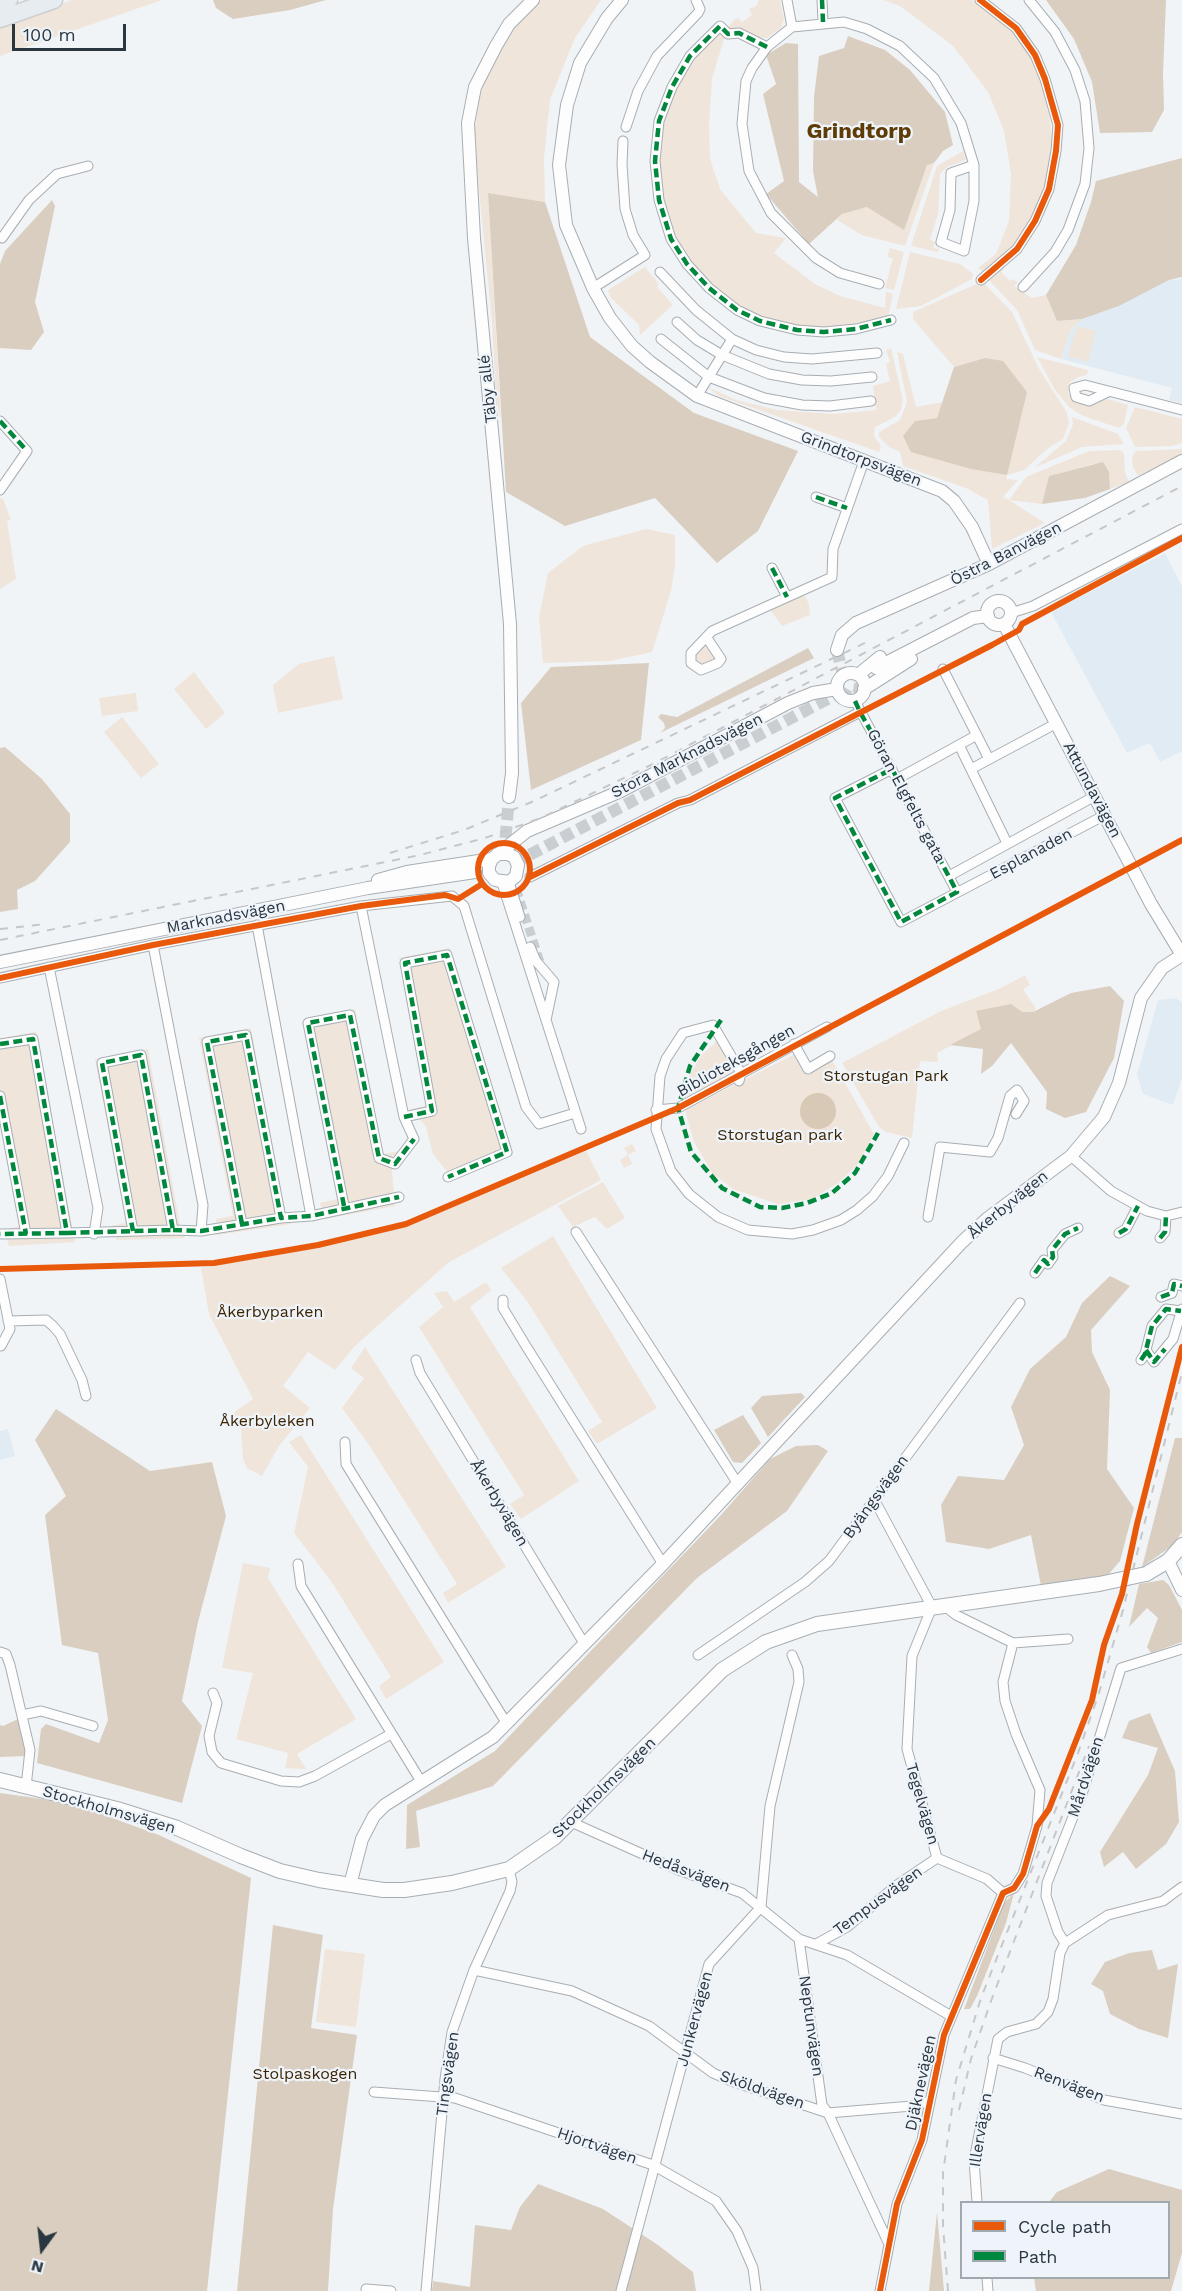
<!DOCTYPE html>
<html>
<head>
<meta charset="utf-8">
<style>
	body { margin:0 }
	#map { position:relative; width:1182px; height:2291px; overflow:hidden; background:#f1f4f7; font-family:"Work Sans",sans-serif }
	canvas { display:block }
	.legend { position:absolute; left:960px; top:2201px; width:210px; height:78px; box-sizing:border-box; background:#eef4fa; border:2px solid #a0a8b0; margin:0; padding:8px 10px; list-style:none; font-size:18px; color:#2a3640 }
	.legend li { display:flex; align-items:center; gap:12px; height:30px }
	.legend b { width:30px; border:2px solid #a0a8b0 }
	.north { position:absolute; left:12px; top:2219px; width:60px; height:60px; -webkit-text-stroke:4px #eef4fa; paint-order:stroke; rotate:195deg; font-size:16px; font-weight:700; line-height:24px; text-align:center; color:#2a3640 }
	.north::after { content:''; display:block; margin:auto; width:21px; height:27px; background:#2a3640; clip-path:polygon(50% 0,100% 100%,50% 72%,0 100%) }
	.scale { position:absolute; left:12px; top:24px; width:114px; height:27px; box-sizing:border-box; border:3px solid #2a3640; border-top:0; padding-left:8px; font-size:18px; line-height:21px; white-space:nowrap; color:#2a3640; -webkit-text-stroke:4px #eef4fa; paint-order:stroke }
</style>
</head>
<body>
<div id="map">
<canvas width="1182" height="2291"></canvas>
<ul class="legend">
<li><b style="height:8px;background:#e8590c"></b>Cycle path</li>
<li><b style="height:8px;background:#00873e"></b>Path</li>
</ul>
<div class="north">N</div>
<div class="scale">100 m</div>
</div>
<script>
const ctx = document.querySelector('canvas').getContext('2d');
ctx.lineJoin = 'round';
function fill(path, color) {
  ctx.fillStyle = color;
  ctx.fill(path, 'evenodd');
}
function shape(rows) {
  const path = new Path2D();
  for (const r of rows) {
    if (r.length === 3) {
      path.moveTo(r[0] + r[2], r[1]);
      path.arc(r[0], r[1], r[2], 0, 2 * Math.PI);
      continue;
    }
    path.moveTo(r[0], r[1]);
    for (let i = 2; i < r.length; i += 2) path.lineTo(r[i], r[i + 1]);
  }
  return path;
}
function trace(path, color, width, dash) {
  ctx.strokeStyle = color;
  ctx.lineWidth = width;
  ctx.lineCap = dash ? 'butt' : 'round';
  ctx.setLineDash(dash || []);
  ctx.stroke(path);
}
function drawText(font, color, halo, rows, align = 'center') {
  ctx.font = font + ' "Work Sans",sans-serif';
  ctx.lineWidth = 4.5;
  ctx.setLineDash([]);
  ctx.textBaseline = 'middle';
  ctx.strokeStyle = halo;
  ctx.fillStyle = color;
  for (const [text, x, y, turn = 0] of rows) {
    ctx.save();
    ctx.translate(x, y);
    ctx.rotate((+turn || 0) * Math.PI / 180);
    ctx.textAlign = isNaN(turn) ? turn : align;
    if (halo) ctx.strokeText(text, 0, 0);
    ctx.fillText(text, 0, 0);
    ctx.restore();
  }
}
fill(shape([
	[1182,279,1182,403,1169,400,1172,388,1061,359,1071,329,1082,319,1119,306,1169,280],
	[1165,553,1182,587,1182,751,1160,762,1150,743,1127,753,1051,612],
	[1176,998,1182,1003,1182,1078,1173,1105,1143,1094,1137,1075,1158,1000],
	[8,1429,15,1456,0,1460,0,1431]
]), '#e1ebf4');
fill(shape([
	[72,0,162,0,0,56,0,27],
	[540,0,601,0,575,38,550,100,544,158,545,202,488,193,501,420,496,400,492,322,474,139,478,101,488,72,510,33],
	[759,0,780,0,784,19,781,28,767,38,737,36,728,27,735,19,738,18,742,22,752,15,749,9,756,6],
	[883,0,972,0,1008,25,1028,51,1040,77,1050,119,1053,148,1046,182,1038,211,1025,234,984,273,978,268,996,254,1009,221,1011,174,1004,131,988,92,953,46,900,6],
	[723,31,725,35,712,79,709,126,710,159,720,189,756,233,786,238,774,253,815,284,840,296,885,308,886,292,893,294,888,318,842,331,790,327,758,318,720,295,687,261,670,232,658,192,656,153,664,113,686,65,693,62,704,46,719,32],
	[963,151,966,160,947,167,940,174,938,214,930,240,935,242,933,248,939,249,938,252,911,246,937,166],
	[934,163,905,246,862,235,837,220,842,214,867,207,919,184,927,165],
	[890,248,904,252,894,290,885,288,893,258,887,257],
	[910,252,960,264,973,274,972,279,921,306,896,309],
	[1002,266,1004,269,1001,272,1010,281,1013,279,1018,283,1014,286,1032,298,1046,295,1057,321,1082,319,1071,329,1061,359,1035,350,1017,310,987,278],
	[645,267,659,284,657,287,673,305,640,335,639,325,610,297,608,290],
	[979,283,986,285,1012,312,1038,367,1067,413,1069,423,1063,439,1047,449,1024,470,1007,475,1006,479,1018,480,1003,497,1009,500,1026,477,1089,451,1120,450,1124,453,1125,473,1129,482,1110,489,1109,472,1093,464,1049,476,1042,504,1009,500,1045,523,992,549,988,500,966,488,903,466,900,452,889,447,879,437,879,432,900,420,907,402,897,352,903,354,916,407,943,402,937,418,915,421,1021,410,1027,392,985,358,954,367,913,319,913,312],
	[1077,326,1096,331,1088,362,1068,356],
	[891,348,903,400,901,410,895,417,875,427,874,436,881,446,879,452,719,396,708,387,736,400,777,410,833,414,876,410,873,386,890,381,886,364,890,362,886,350],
	[1037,357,1088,370,1087,375,1078,377,1070,382,1068,392,1072,400,1083,405,1108,399,1128,405,1124,424,1119,428,1107,424,1081,415,1069,407,1055,390],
	[1135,407,1182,419,1182,443,1172,446,1135,447,1126,428],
	[1072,417,1118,434,1124,444,1082,447,1034,468,1066,441,1073,424],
	[1182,449,1182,454,1138,476,1133,467,1132,457,1136,451],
	[0,498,3,499,11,520,7,521,16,579,0,589],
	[646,529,675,535,675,566,671,591,652,652,610,661,543,663,539,617,548,573,583,546],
	[804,595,809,604,810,615,782,626,771,611,772,605,791,596,797,598],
	[707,642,717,660,698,667,694,661,697,648],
	[334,656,343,699,278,713,273,685,299,664],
	[194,672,225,713,206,729,174,689],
	[136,693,138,711,102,716,99,698],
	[122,717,159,764,141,778,104,732],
	[450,948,513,1153,452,1178,433,1154,426,1127,411,1109,428,1105,399,958],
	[1025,975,1030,985,1023,989,1036,1009,1033,1012,976,1012,982,1029,937,1053,938,1062,920,1061,912,1138,886,1132,879,1127,842,1063,941,1011,999,989],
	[355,1009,383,1154,400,1151,392,1169,395,1206,325,1219,320,1203,338,1199,304,1019],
	[251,1028,284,1207,291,1224,217,1235,216,1219,233,1216,199,1038],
	[36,1032,75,1242,9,1246,4,1230,20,1226,0,1122,0,1038],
	[719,1039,735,1073,683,1099,690,1075,700,1057],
	[148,1049,181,1231,185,1238,117,1240,111,1226,126,1223,95,1059],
	[795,1054,806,1075,832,1060,874,1134,857,1165,838,1183,812,1199,778,1204,733,1189,713,1174,694,1142,685,1110],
	[632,1144,636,1151,628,1155,632,1164,624,1168,620,1160,628,1155,624,1148],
	[586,1151,601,1180,449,1262,355,1346,335,1370,308,1352,283,1386,310,1408,279,1446,262,1476,247,1468,243,1459,241,1429,233,1413,253,1399,209,1314,201,1268,311,1249,406,1227],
	[603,1182,625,1218,607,1229,595,1217,573,1227,558,1206],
	[553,1236,657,1408,597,1444,588,1431,602,1422,529,1304,501,1268],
	[486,1282,491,1290,470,1307,579,1481,521,1519,510,1504,524,1495,419,1327,443,1307,434,1293,447,1291,454,1302],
	[365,1347,506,1567,448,1603,443,1593,457,1584,369,1445,342,1408,364,1378,351,1368],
	[301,1435,444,1662,386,1699,379,1686,391,1677,331,1581,294,1533,308,1467,289,1442],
	[243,1563,270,1568,268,1578,356,1719,297,1754,306,1769,285,1768,288,1753,236,1739,253,1673,222,1668],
	[325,1949,365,1954,356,2027,316,2022]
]), '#efe5da');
fill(shape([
	[213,0,326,0,290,10,233,19,216,8],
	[1046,0,1166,0,1163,73,1164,110,1152,132,1100,133,1092,82,1074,39],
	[848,36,885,50,910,70,945,112,953,145,943,151,934,163,927,165,904,230,867,207,842,214,809,244,766,194,784,181,763,94,776,84,766,55,786,43,798,44,799,182,818,197,813,171,814,97,819,56,844,48],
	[1182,158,1182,277,1169,280,1119,306,1082,319,1057,321,1046,295,1076,245,1091,202,1096,181],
	[488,193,545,202,590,337,694,413,798,451,758,531,717,563,655,498,565,526,506,492],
	[52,200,55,206,35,302,44,332,31,350,0,348,0,264,5,251],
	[985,358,1003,361,1027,392,1007,475,971,469,911,452,903,436,915,421,937,418,954,367],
	[1103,462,1109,472,1110,489,1085,498,1042,504,1049,476],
	[808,648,814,658,660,733,665,728,664,723,658,717,661,714,677,717],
	[649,663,641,740,531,790,521,703,551,667],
	[5,747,42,779,70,814,70,842,35,881,17,890,18,909,0,912,0,748],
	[1110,986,1124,1001,1114,1058,1086,1112,1065,1118,1046,1109,1047,1092,1011,1043,992,1066,981,1074,983,1049,950,1045,981,1029,976,1011,1011,1004,1022,1012,1033,1012,1071,993],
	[1110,1276,1130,1286,1091,1330,1092,1352,1110,1390,1107,1469,1134,1508,1120,1561,1108,1575,1041,1586,1031,1535,989,1549,946,1542,941,1505,958,1476,1004,1480,1024,1445,1011,1407,1030,1369,1066,1337,1082,1303],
	[801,1393,805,1397,768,1437,751,1408,762,1396],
	[56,1409,150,1471,212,1462,226,1516,198,1622,182,1701,202,1726,182,1803,37,1763,41,1729,46,1724,99,1743,108,1720,98,1653,62,1645,45,1515,66,1496,35,1440],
	[743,1415,761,1443,742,1463,733,1462,714,1430],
	[1175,1438,1182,1438,1182,1532,1172,1546,1142,1567],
	[818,1445,828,1451,787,1511,697,1578,493,1786,416,1811,420,1847,406,1849,407,1805,495,1751,721,1515,770,1459,796,1446],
	[1163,1580,1169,1585,1182,1610,1182,1642,1151,1653,1147,1647,1158,1618,1147,1608,1129,1627,1139,1584],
	[1150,1713,1175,1771,1179,1822,1166,1844,1136,1869,1123,1852,1104,1867,1100,1852,1148,1775,1158,1748,1122,1738,1129,1721],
	[18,1719,26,1756,0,1757,0,1725,3,1726],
	[0,1793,71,1803,159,1835,251,1878,207,2291,0,2291],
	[1014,1893,1006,1923,977,1996,970,2009,964,2009,1004,1903],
	[273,1925,323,1935,311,2028,357,2035,333,2209,328,2291,237,2291],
	[1152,1950,1158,1970,1178,1964,1168,2038,1139,2029,1110,2014,1103,1991,1091,1984,1105,1962,1129,1953],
	[1109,2169,1182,2190,1182,2253,1171,2291,1036,2291,1034,2278,1168,2278,1168,2202,1049,2202,1057,2192],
	[538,2184,603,2209,658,2245,693,2272,696,2291,432,2291,433,2281,470,2287,475,2225,511,2230,520,2207],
	[937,2212,944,2291,929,2291]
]), '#d9cec0');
fill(shape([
	[818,1111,18]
]), '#d8c8b6');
trace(shape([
	[512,876,540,962]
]), '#c9ced2', 9, [9, 4.5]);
trace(shape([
	[837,650,844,679],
	[860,683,876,668],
	[841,692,849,697,856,696,859,692,860,683],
	[504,856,509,797],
	[514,863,841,692]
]), '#c9ced2', 12, [12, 6]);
const minor = shape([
	[787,0,792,27,767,47,752,68,746,81,742,124,749,171,771,213,816,258,840,273,879,284],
	[822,0,823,22],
	[980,0,1016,28,1035,55,1045,79,1058,125,1056,151,1049,189,1035,221,1017,249,981,280],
	[792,27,844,22,867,29,900,46,934,78,961,123,974,165,974,201,964,251,941,242,950,210,951,173,974,165],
	[767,47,739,33,728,34,720,26,690,56,672,87,659,121,655,161,659,200,671,239,687,264,709,288,737,310,760,321,797,330,824,332,856,329,891,320],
	[626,127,638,91,657,56,698,13,700,9,696,0],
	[2,238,29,200,57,174,88,166],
	[660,272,696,310,732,339],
	[1023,287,1055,252,1068,230,1085,184,1089,148,1085,101,1075,70,1055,32,1029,0],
	[593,288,645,255,633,235,625,209,622,164,623,141],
	[677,322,697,340,722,355,769,374,802,380,831,381,872,377],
	[661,339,709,377,764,398,802,405,830,406,871,401],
	[1108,392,1089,401,1076,397,1074,388,1085,385,1182,410],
	[697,396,732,339,756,350,784,357,812,359,877,353],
	[0,421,27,451,0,490],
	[816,497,847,508],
	[772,568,787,597],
	[1011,613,1033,606,1182,529],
	[707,638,721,659,718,663,701,670,691,663,691,653,712,631,832,577,833,549,864,461],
	[943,669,989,759],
	[855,701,957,892],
	[959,745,1007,843],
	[892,769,835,798,901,922,1105,815],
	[971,769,1057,723],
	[897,779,977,735],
	[949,876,1095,796],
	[530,877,678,803,690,800,860,712],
	[509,882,520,917],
	[502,883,581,1129],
	[257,925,311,1216],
	[153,945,203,1205,201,1231],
	[530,947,536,961,554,982,546,1020],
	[49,967,98,1208,94,1234],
	[0,978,153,945,361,906,452,896,464,906,526,1107,539,1124,575,1113],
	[0,1044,33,1039,67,1233,0,1234],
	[794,1044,808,1069,830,1056],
	[739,1081,741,1073,713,1025,683,1033,666,1059,660,1076,656,1129,671,1171,689,1194,718,1217,748,1230,792,1234,813,1230,841,1220,857,1210,873,1196,888,1176,904,1143],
	[0,1096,26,1234],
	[656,1110,678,1108,827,1027],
	[404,1117,432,1111,405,963,447,955,507,1152,448,1177],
	[1071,1156,1111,1191,1147,1211,1166,1216,1182,1212],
	[344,1206,308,1023,350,1015,379,1158,395,1164,414,1139,404,1117,361,906],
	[928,1217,940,1147,990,1152,998,1138,1010,1096,1017,1090,1024,1101,1016,1114],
	[242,1224,207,1042,246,1035,281,1218,311,1216,399,1197],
	[173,1230,201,1231,281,1218],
	[576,1232,738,1484],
	[67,1233,173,1230,141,1055,102,1063,133,1231],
	[1119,1233,1126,1229,1138,1206],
	[1160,1238,1165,1232,1166,1216],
	[1035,1273,1044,1260,1048,1264,1053,1257,1052,1250,1065,1234,1078,1228],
	[0,1279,10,1329,1,1346],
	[1161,1297,1172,1293,1174,1284,1182,1286],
	[503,1300,503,1308,526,1346,663,1564],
	[8,1321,46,1320,53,1326,60,1334,82,1380,86,1396],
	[1146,1350,1154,1362,1173,1339,1182,1309],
	[416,1360,420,1373,585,1645],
	[1141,1360,1145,1354,1152,1326,1166,1309,1181,1311],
	[345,1442,346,1464,507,1724],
	[875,1501,932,1607,912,1656,907,1749,937,1858],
	[298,1564,301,1586,422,1783],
	[943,1605,956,1615,1013,1643,1068,1639],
	[0,1652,6,1654,10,1665,30,1750,26,1787],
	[698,1655,805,1582,829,1561,1020,1303],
	[213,1693,217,1703,209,1736,212,1752,221,1763,281,1781,299,1782,315,1776,391,1734],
	[22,1715,41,1711,93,1726],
	[571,1822,676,1869,742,1893,799,1939,847,1955,951,2016],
	[937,1858,987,1879,1003,1893],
	[799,1939,822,2105,828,2113,888,2242],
	[818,1943,847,1927,897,1885,937,1858],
	[1065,1943,1058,1932,1046,1896,1047,1883,1082,1794,1121,1668,1182,1649],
	[474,1970,572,1991,649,2026,713,2073,731,2081,828,2113,912,2106,930,2101],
	[993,2058,1025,2068,1104,2100,1182,2114],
	[374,2092,455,2098,653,2165,716,2201,737,2231,753,2268,756,2291],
	[977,2202,974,2160,998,2039,1007,2032,1036,2024,1048,2012,1053,1999,1060,1953,1065,1943,1108,1915,1163,1901,1182,1887],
	[987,2278,988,2291],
	[366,2289,391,2291],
	[426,2291,445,2079,452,2032,474,1970,510,1891,512,1882,509,1869],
	[621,2291,709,1964,761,1907,770,1806,799,1682,798,1669,792,1655],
	[880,2291,897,2204,922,2140,944,2035,1003,1893,1014,1888,1023,1874,1037,1826,1040,1790,1016,1734,1005,1701,1003,1682,1013,1643]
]);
const tertiary = shape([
	[622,0,607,18,580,63,567,105,559,165,566,225,593,288,610,318,632,346,650,362,697,396,942,491,954,501,972,527,989,564],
	[999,613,12],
	[1004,624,1151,904,1182,955],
	[837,650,842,635,856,623,989,564,1182,461],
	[876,668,973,618,988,616],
	[851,687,14],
	[858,675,880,657],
	[864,689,911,659],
	[509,797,512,773,510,624,474,238,468,123,475,87,496,46,509,24,533,0],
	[497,854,508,854,514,857,518,865,516,876,509,882,495,880,489,873,489,866,492,859,527,831,621,791,788,703,813,693,837,689],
	[378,880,407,872,492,859],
	[0,962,368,888,475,872],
	[1168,1561,1182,1590],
	[350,1885,362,1839,374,1816,385,1805,493,1737,663,1564,962,1242,988,1218,1071,1156,1104,1117,1119,1083,1141,998,1162,968,1182,955]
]);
const secondary = shape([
	[1146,1574,1168,1561,1182,1545],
	[0,1780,117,1809,177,1828,241,1856,280,1871,319,1880,383,1890,404,1890,452,1883,509,1869,554,1838,722,1670,766,1642,817,1624,1099,1584]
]);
const motorway = shape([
	[0,4,9,0],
	[0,19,54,0]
]);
trace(minor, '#a7aeb3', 11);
trace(tertiary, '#a7aeb3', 14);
trace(secondary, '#a7aeb3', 16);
trace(motorway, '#cbcfd2', 19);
trace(minor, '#fdfdfe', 9);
trace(tertiary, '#fdfdfe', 12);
trace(secondary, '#fdfdfe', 14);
trace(motorway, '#e7ecf0', 16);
trace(shape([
	[390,853,464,830,534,801,869,641],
	[0,929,47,924],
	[0,940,420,855,485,838,541,818,653,764,1182,486],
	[959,2110,971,2059,991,2001,1089,1746],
	[948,2291,943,2226,943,2173,956,2080,981,1998,1078,1753,1099,1693,1123,1610,1182,1372]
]), '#c6c7c8', 2, [8, 8]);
const secondaryBridge = shape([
	[1099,1584,1146,1574]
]);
trace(secondaryBridge, '#a7aeb3', 16, []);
trace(secondaryBridge, '#fdfdfe', 14);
trace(shape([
	[822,0,823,22],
	[767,47,739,33,728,34,720,26,690,56,672,87,659,121,655,161,659,200,671,239,687,264,709,288,737,310,760,321,797,330,824,332,856,329,891,320],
	[0,421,27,451],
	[816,497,847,508],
	[772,568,787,597],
	[855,701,860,712,890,765,957,892,901,922,835,798,892,769],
	[721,1020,690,1066,678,1108,691,1152,722,1188,760,1207,782,1208,807,1203,832,1193,855,1173,878,1133],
	[0,1044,33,1039,67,1233,0,1234],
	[0,1096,26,1234],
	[404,1117,432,1111,405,963,447,955,507,1152,448,1177],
	[344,1206,308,1023,350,1015,379,1158,395,1164,414,1139],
	[242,1224,207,1042,246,1035,281,1218,311,1216,399,1197],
	[173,1230,201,1231,281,1218],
	[67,1233,173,1230,141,1055,102,1063,133,1231],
	[1119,1233,1126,1229,1138,1206],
	[1160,1238,1165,1232,1166,1216],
	[1035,1273,1044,1260,1048,1264,1053,1257,1052,1250,1065,1234,1078,1228],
	[1161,1297,1172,1293,1174,1284,1182,1286],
	[1146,1350,1154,1362,1165,1349],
	[1141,1360,1145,1354,1152,1326,1166,1309,1181,1311]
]), '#00873e', 4.5, [9, 4.5]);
trace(shape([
	[980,0,1016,28,1035,55,1045,79,1058,125,1056,151,1049,189,1035,221,1017,249,981,280],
	[504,869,26],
	[530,877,678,803,690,800,992,645,1019,630,1022,624,1182,538],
	[0,978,153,945,361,906,445,895,458,899,482,884],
	[0,1269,214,1263,318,1245,406,1224,678,1108,1182,840],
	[880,2291,897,2204,922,2140,944,2035,1003,1893,1014,1888,1023,1874,1037,1826,1049,1809,1092,1700,1104,1645,1122,1594,1137,1524,1182,1347]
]), '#e8590c', 6);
drawText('16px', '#2a3640', '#eef4fa', [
	["Täby allé",488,389,-96],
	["Grindtorpsvägen",861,459,21],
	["Östra Banvägen",1006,554,-27],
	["Stora Marknadsvägen",687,756,-27],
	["Attundavägen",1092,790,62],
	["Göran Elgfelts gata",906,796,62],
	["Esplanaden",1031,854,-28],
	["Marknadsvägen",226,917,-11],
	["Biblioteksgången",736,1061,-29],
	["Åkerbyvägen",1008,1205,-39],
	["Byängsvägen",876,1497,-54],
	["Åkerbyvägen",499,1503,59],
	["Mårdvägen",1086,1777,-72],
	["Stockholmsvägen",604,1788,-44],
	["Tegelvägen",922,1804,74],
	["Stockholmsvägen",109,1810,16],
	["Hedåsvägen",686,1871,21],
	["Tempusvägen",878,1901,-36],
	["Junkervägen",695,2019,-75],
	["Neptunvägen",811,2026,82],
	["Tingsvägen",448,2074,-82],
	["Djäknevägen",921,2083,-78],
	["Renvägen",1069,2085,21],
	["Sköldvägen",762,2090,19],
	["Illervägen",981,2130,-81],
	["Hjortvägen",597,2146,19]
]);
drawText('16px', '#3e2502', '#eef4fa', [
	["Storstugan Park",886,1076],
	["Storstugan park",780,1135],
	["Åkerbyparken",270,1312],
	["Åkerbyleken",267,1421],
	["Stolpaskogen",305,2074]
]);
drawText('bold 22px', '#5f3c06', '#eef4fa', [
	["Grindtorp",859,132]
]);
</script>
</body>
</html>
